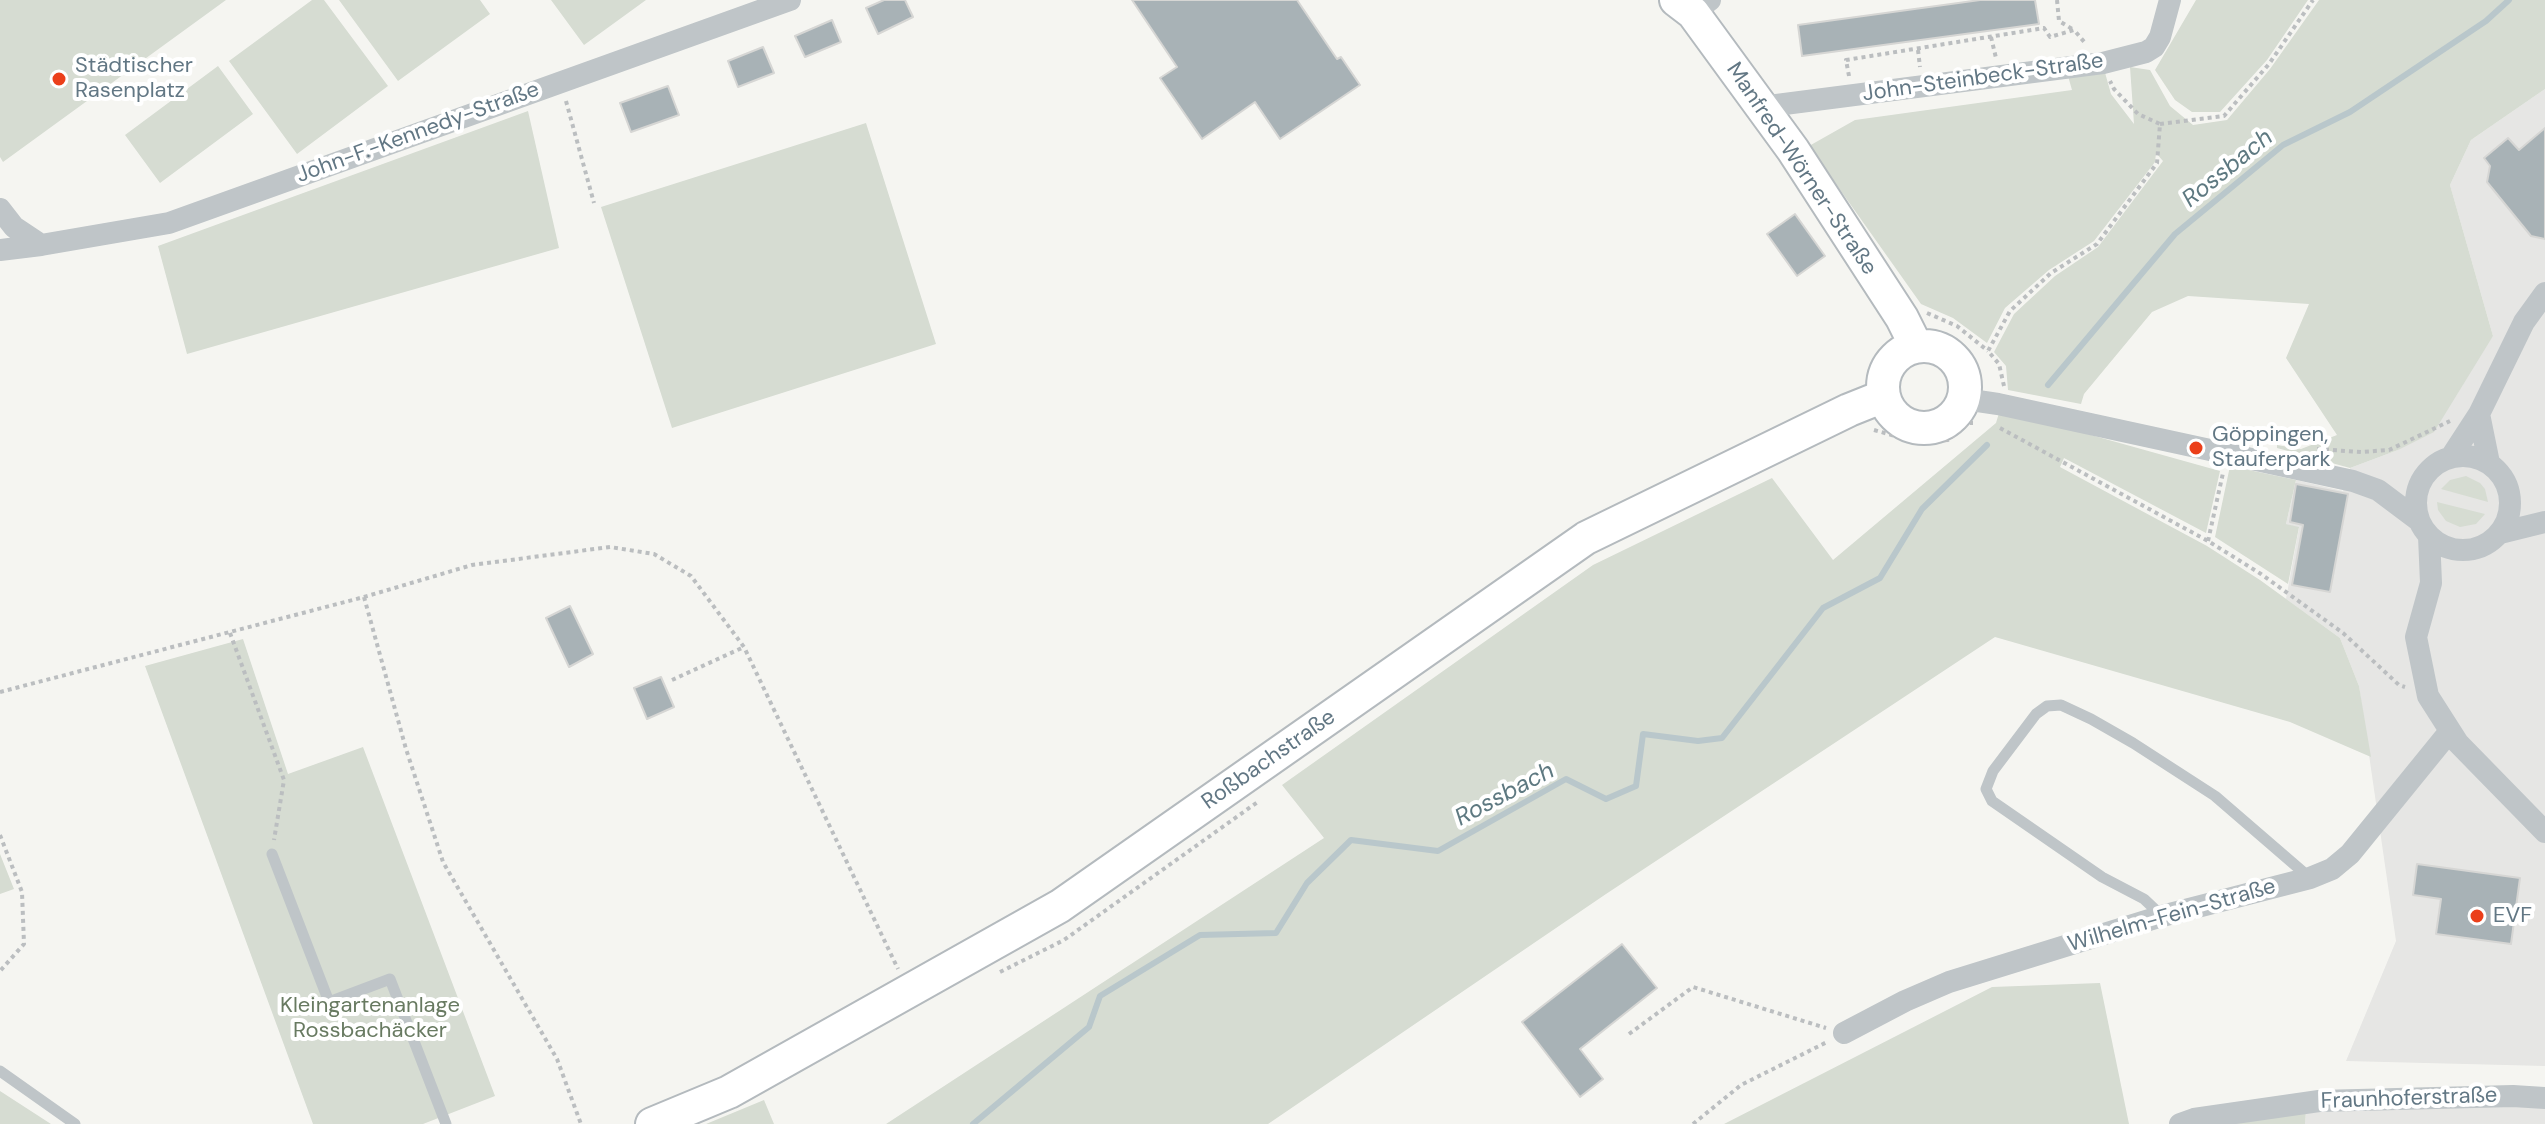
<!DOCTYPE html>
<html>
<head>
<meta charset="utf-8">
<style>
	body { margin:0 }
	canvas { display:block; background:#f5f5f1 }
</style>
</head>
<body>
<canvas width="2545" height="1124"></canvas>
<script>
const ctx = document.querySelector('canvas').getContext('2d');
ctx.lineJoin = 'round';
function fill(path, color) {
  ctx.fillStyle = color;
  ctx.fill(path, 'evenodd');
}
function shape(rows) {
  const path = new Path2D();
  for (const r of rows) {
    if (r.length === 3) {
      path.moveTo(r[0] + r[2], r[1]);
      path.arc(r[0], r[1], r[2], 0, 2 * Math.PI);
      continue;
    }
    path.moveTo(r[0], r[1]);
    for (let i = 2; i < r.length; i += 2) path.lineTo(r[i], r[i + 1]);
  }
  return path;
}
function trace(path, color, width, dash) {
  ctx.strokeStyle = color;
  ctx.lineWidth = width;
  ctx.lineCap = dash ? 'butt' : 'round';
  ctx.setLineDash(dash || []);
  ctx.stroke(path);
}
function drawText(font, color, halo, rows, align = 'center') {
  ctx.font = font + ' "DM Sans",sans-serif';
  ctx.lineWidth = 8;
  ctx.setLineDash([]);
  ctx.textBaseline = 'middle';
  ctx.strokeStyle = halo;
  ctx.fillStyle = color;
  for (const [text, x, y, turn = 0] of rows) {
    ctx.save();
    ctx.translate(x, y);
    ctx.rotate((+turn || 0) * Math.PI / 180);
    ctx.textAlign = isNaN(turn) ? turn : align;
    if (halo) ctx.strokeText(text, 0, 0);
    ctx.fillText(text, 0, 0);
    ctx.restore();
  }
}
fill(shape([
	[2545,89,2545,1066,2346,1061,2396,941,2359,686,2340,638,2286,599,2299,528,2286,524,2296,480,2343,491,2350,468,2398,450,2493,336,2450,185,2471,140],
	[2545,1092,2545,1124,2305,1124,2306,1111]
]), '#e6e6e4');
fill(shape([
	[0,0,226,0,3,162,0,157],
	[312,0,324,0,388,86,297,154,229,61],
	[339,0,480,0,490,14,398,81],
	[551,0,646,0,584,45],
	[2196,0,2308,0,2267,60,2220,112,2192,112,2175,100,2155,70],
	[2319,0,2545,0,2545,89,2471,140,2450,185,2493,336,2434,432,2398,450,2350,468,2277,448,2277,445,2301,449,2337,435,2286,358,2309,304,2188,296,2152,312,2084,394,2081,404,2008,390,2006,366,1994,352,2014,314,2055,276,2098,247,2163,161,2156,153,2155,162,2094,241,2049,270,2005,308,1987,343,1953,318,1921,304,1809,146,1855,120,2072,90,2068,76,2104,69,2111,94,2134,124,2130,67,2150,70,2170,106,2193,125,2227,120,2270,69],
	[218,66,253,114,160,183,125,135],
	[528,111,559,248,187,354,158,246],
	[866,123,936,344,672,428,601,207],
	[1999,413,2073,430,2220,471,2206,533,2064,458,2060,467,2207,546,2260,580,2340,638,2359,686,2371,757,2290,722,1995,637,1606,894,1268,1124,886,1124,1324,838,1282,785,1593,565,1772,478,1833,560,1996,423],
	[2230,466,2296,480,2286,524,2299,527,2288,584,2215,537],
	[2466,476,2480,483,2485,489,2488,502,2441,489,2450,480],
	[2437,502,2485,514,2476,524,2460,527,2446,521,2438,510],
	[243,639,288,774,363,747,495,1096,423,1124,313,1124,145,666],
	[0,854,14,889,0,894],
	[2100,983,2129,1124,1724,1124,1992,987],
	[0,1091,51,1124,0,1124],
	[764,1100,774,1124,706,1124],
	[2306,1111,2305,1124,2233,1124]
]), '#d6dcd2');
trace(shape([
	[2048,385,2175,234,2283,145,2350,112,2486,21,2509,0],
	[973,1124,1089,1027,1100,996,1200,935,1276,933,1307,883,1351,840,1438,851,1566,779,1606,799,1636,786,1643,734,1698,741,1722,738,1823,608,1880,578,1922,509,1987,445]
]), '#b9c7cb', 6);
const building = shape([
	[884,0,905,0,913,17,878,34,866,8,884,0],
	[1132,0,1297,0,1337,59,1341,57,1360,85,1280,139,1255,102,1202,139,1160,78,1177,67,1132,0],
	[1980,0,2035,0,2039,24,1802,56,1798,25,1980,0],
	[832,20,841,42,805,57,795,36,832,20],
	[763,47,774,73,738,87,728,61,763,47],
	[668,86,679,115,631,132,620,103,668,86],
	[2545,128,2545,239,2531,236,2487,182,2490,166,2484,158,2508,138,2519,150,2545,128],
	[1795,214,1825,256,1797,276,1767,234,1795,214],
	[2296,484,2348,494,2330,592,2292,585,2303,525,2290,522,2296,484],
	[570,606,593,654,569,667,546,618,570,606],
	[661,677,674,707,647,719,634,688,661,677],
	[2417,864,2520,878,2511,944,2436,934,2441,899,2413,895,2417,864],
	[1622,944,1657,988,1580,1049,1603,1079,1580,1097,1522,1022,1622,944]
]);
fill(building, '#a8b2b6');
trace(building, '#d6d6d4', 2);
const secondary = shape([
	[1676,0,1693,13,1793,150,1902,318,1916,346],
	[1924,387,41],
	[652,1124,729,1092,1060,906,1586,538,1849,410,1884,396]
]);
trace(secondary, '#b4babe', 36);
trace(shape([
	[2057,0,2059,21,2074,30],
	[1991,37,1996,58],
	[1918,50,1920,67],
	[1849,76,1846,60,2044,28,2050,37,2074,30,2086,44],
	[566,101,594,203],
	[2160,124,2224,116,2269,64,2313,0],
	[1927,313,1957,326,1988,351],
	[2004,386,1999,364,1988,351,2010,311,2051,273,2097,244,2157,163,2160,124,2138,114,2114,89,2110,81],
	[2000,428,2208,541,2261,574,2343,633,2399,685,2405,687],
	[1874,430,1916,442,1948,440,1968,423,1973,423],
	[2317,449,2361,452,2389,450,2450,421],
	[2208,541,2223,473],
	[364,597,406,749,443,862,557,1059,581,1124],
	[230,633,284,780,274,840],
	[672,680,744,647],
	[0,692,364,597,472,565,610,547,654,554,691,576,744,647,898,969],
	[0,835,22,892,24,944,0,971],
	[1000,972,1064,940,1259,801],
	[1629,1034,1693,987,1826,1028],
	[1693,1124,1741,1085,1827,1042]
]), '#bbbec0', 4, [4, 4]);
trace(shape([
	[272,854,329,1002,390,979,446,1124],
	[2162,916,2144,899,2102,877,1992,801,1986,789,1993,771,2036,714,2047,706,2061,705,2091,719,2133,743,2215,796,2310,878],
	[0,1071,75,1124]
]), '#bfc5c8', 11);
trace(shape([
	[1693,13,1710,0],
	[1761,107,2103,63,2146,52,2154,47,2160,37,2170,0],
	[0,209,14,227,41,245,169,223,790,0],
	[0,250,41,245],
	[1964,399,1998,404,2353,481,2378,490,2418,520],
	[2479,414,2489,463],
	[2463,503,47],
	[2451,457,2479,414,2524,322,2545,293],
	[2500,533,2545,522],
	[2429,536,2431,583,2416,637,2428,696,2458,743,2545,832],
	[1844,1033,1905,1001,1949,982,2162,916,2310,878,2332,869,2350,854,2450,731],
	[2180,1124,2194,1119,2319,1101,2513,1096,2545,1098]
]), '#bfc5c8', 22);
trace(secondary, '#fff', 32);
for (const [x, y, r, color] of [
	[59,79,8,"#eb3f1a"],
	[2196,448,8,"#eb3f1a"],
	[2477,916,8,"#eb3f1a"]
]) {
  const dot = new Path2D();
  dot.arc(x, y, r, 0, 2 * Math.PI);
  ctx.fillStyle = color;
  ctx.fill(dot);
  trace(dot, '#fff', 3);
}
drawText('22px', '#627784', '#fff', [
	["Städtischer",75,66],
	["Rasenplatz",75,91],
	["Göppingen,",2212,435],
	["Stauferpark",2212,460],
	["EVF",2493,916]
], 'left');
drawText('22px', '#627784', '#fff', [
	["John-Steinbeck-Straße",1983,78,-8],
	["John-F.-Kennedy-Straße",418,133,-20],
	["Manfred-Wörner-Straße",1801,169,56],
	["Roßbachstraße",1269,760,-35],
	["Wilhelm-Fein-Straße",2172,916,-16],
	["Fraunhoferstraße",2409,1099,-2]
]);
drawText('22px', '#687a61', '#fff', [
	["Kleingartenanlage",370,1006],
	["Rossbachäcker",370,1031]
]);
drawText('italic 24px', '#5e7981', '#fff', [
	["Rossbach",2228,169,-39],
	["Rossbach",1505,795,-28]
]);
</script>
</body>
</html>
